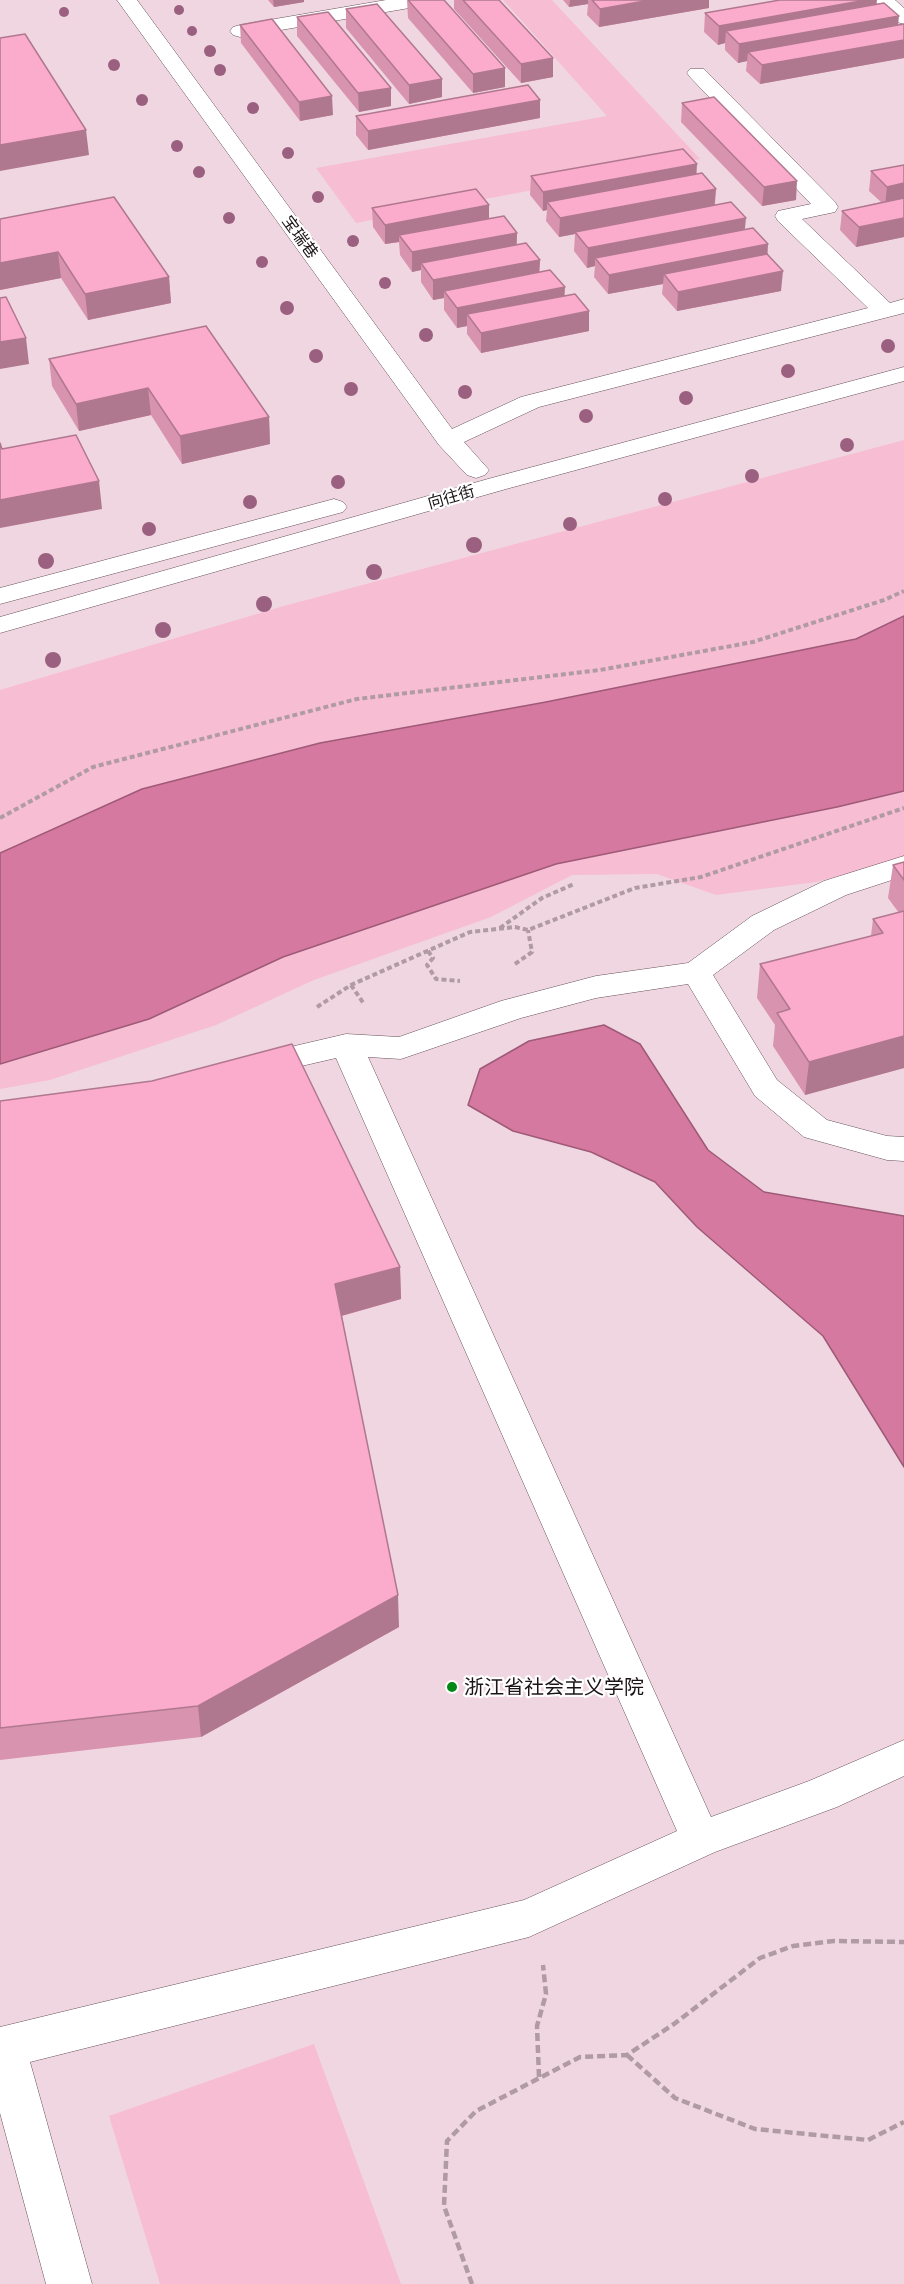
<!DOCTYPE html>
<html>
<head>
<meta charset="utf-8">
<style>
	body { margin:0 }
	canvas { display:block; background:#f0d6e0 }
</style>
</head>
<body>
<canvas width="904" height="2284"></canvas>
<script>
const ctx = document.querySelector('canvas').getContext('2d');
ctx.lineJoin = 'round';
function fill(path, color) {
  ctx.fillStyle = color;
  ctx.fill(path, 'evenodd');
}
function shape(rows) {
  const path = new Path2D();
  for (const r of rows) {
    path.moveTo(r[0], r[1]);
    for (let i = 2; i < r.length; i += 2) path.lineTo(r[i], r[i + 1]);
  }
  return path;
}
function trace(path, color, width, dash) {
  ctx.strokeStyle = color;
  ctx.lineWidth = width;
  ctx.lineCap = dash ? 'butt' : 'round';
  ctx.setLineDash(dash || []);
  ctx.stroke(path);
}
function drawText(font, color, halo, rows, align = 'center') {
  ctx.font = font + ' "Exo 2","Noto Sans SC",sans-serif';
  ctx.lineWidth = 4.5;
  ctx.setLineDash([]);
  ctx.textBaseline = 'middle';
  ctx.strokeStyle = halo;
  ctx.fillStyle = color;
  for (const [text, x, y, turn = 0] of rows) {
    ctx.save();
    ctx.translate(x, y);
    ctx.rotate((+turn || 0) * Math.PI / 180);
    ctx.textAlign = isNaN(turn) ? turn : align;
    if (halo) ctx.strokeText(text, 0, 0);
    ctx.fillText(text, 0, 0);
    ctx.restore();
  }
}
fill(shape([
	[503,0,552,0,700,159,356,223,316,168,607,116],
	[904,440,904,616,856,639,546,702,320,743,142,789,0,853,0,690,284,606],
	[904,791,904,858,816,882,716,895,657,874,572,875,491,917,314,980,216,1025,50,1080,0,1089,0,1064,149,1019,283,957,556,864,837,807],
	[314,2044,401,2284,160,2284,109,2116]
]), '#f7bdd3');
const water = shape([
	[904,616,904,791,837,807,556,864,283,957,149,1019,0,1064,0,853,142,789,320,743,546,702,856,639,904,616],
	[604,1025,640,1044,708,1150,764,1192,904,1216,904,1467,823,1336,697,1227,655,1182,591,1152,513,1131,468,1105,480,1069,529,1041,604,1025]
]);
fill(water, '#d679a1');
trace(water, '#9e5a77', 1.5);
const minor = shape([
	[117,0,137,0,452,429,521,397,868,308,778,221,775,216,778,211,811,204,690,77,687,73,690,69,704,69,835,202,838,207,835,212,802,219,890,303,904,299,904,313,539,407,464,442,489,470,485,475,476,478,467,475,439,445,117,0],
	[386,0,431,0,428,4,421,6,240,37,233,35,230,31,233,27,240,25,386,0],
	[873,0,895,0,904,8,904,24,897,22,873,0],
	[904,367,904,381,506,489,0,633,0,617,488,479,904,367],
	[334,499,343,502,347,507,343,512,0,604,0,588,334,499],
	[904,856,904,876,846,895,774,930,713,975,777,1080,827,1120,887,1136,904,1137,904,1161,887,1160,804,1137,755,1096,688,984,596,998,521,1018,401,1059,368,1057,711,1817,809,1781,904,1740,904,1776,837,1807,715,1852,529,1937,30,2062,92,2284,46,2284,0,2113,0,2027,524,1900,677,1831,336,1058,254,1077,243,1074,238,1066,243,1058,346,1034,399,1037,501,1001,596,976,688,963,752,916,824,881,904,856]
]);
trace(minor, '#67525a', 1);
trace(shape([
	[0,818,93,767,357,699,600,670,753,642,884,600,904,591],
	[500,928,542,898,574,884],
	[428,951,433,958,427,965,436,979,460,981],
	[515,964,532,952,528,930],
	[351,985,364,1004],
	[317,1007,351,985,470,932,515,927,528,930,635,888,701,877,904,808]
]), '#b09ba3', 4, [5, 3]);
trace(shape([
	[627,2055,675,2098,755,2129,868,2140,904,2122],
	[539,2077,537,2026,546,1994,543,1965],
	[472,2284,444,2206,447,2141,476,2111,580,2057,627,2055,674,2024,760,1958,793,1946,834,1941,904,1942]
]), '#b09ba3', 4.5, [8, 4]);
fill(minor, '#fff');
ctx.fillStyle = '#9b607f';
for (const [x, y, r] of [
	[179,10,5],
	[64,12,5],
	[192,31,5],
	[210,51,6],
	[114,65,6],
	[220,70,6],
	[142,100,6],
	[253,108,6],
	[177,146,6],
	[288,153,6],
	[199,172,6],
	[318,197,6],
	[229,218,6],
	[353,241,6],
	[262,262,6],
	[385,283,6],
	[287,308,7],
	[426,335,7],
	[888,346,7],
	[316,356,7],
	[788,371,7],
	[351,389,7],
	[465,392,7],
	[686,398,7],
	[586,416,7],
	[847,445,7],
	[752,476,7],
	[338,482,7],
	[665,499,7],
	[250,502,7],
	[570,524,7],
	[149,529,7],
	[474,545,8],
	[46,561,8],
	[374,572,8],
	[264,604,8],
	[163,630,8],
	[53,660,8]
]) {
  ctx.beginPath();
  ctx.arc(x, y, r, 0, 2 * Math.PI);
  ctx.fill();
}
fill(shape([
	[268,0,304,0,304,2,274,7],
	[407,0,505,87,473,93,408,18],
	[454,0,499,0,553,77,521,83,454,9],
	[563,0,709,0,709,8,599,27,587,15,588,4,569,7],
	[876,4,898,25,904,24,904,58,760,84,746,71,747,61,738,63,725,50,725,43,718,45,704,32,705,13],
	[346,9,442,97,409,104,346,28],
	[297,17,391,88,391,106,359,112,297,36],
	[240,25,333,115,300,121,241,43],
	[682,103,796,200,762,206,681,122],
	[356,116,540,118,368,150,356,135],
	[904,165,904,237,856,247,840,230,842,211,881,202,869,191,871,171],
	[696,174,716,189,715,205,745,229,768,254,781,291,677,311,662,294,663,284,608,294,594,277,595,266,587,268,574,251,575,234,559,237,546,221,547,210,543,211,530,195,531,176],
	[372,208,489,219,517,233,517,245,540,260,539,272,565,296,589,331,481,353,467,334,467,326,457,328,444,310,444,298,433,300,421,282,421,270,412,272,400,255,399,242,385,244,373,227],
	[0,219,169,277,171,303,88,320,61,278,0,290],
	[49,359,269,417,270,444,182,464,151,415,79,431,52,386],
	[904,862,904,1068,805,1095,773,1046,775,1025,757,998,760,964,871,936,873,919,899,913,888,898,893,865],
	[0,1101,400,1267,401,1299,342,1316,399,1627,201,1737,0,1760]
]), '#d894af');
fill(shape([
	[273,0,304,0,304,2,274,7],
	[570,0,588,0,588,4,569,7],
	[650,0,709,0,709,8,599,27,600,9],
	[866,0,877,0,875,16,726,31,725,43,718,45,719,26],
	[899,16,897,34,748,52,747,61,738,63,739,44],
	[904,40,904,58,760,84,762,65],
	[553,58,553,77,521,83,521,64],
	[505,68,505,87,473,93,473,74],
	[442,79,442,97,409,104,409,85],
	[391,88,391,106,359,112,358,93],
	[332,96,333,115,300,121,299,102],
	[540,100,540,118,368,150,368,131],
	[86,130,89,155,0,171,0,145],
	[697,164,696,183,547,202,547,210,543,211,543,192],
	[797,181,796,200,762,206,764,187],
	[904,183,904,202,885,206,887,187],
	[716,189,714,208,575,232,575,234,559,237,560,218],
	[489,205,489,225,399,235,399,242,385,244,385,225],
	[746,218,744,238,595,258,595,266,587,268,588,248],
	[904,218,904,237,856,247,859,227],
	[517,233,516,252,421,263,421,270,412,272,412,252],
	[768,244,767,264,664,274,663,284,608,294,609,275],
	[58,252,61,278,0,290,0,263],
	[540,260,539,280,444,291,444,298,433,300,433,280],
	[783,271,781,291,677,311,678,292],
	[169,277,171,303,88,320,85,294],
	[565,287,564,307,467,314,467,326,457,328,457,308],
	[589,311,589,331,481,353,481,333],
	[26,338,29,364,0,369,0,342],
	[148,388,151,415,79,431,76,404],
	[269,417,270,444,182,464,180,436],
	[99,481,102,509,0,528,0,500],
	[904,1036,904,1068,805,1095,809,1062],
	[400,1267,401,1299,337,1317,335,1284],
	[398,1595,399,1627,201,1737,198,1706]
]), '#b0788f');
const building = shape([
	[408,0,444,0,505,68,473,74,408,0],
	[463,0,499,0,553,58,521,64,463,0],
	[592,0,650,0,600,9,592,0],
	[780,0,866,0,719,26,705,13,780,0],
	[884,3,899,16,739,44,726,31,884,3],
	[377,4,442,79,409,85,346,9,377,4],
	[328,12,391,88,358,93,297,17,328,12],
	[272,19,332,96,299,102,240,25,272,19],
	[904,24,904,40,762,65,748,52,904,24],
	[25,34,86,130,0,145,0,38,25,34],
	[528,85,540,100,368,131,356,116,528,85],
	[714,97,797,181,764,187,682,103,714,97],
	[683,149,697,164,543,192,531,176,683,149],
	[904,165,904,183,887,187,871,171,904,165],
	[702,173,716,189,560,218,547,202,702,173],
	[476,189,489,205,385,225,372,208,476,189],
	[114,197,169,277,85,294,58,252,0,263,0,219,114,197],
	[904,198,904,218,859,227,842,211,904,198],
	[731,202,746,218,588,248,575,232,731,202],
	[504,216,517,233,412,252,399,235,504,216],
	[753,228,768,244,609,275,595,258,753,228],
	[526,243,540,260,433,280,421,263,526,243],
	[767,254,783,271,678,292,664,274,767,254],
	[550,270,565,287,457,308,444,291,550,270],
	[575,294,589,311,481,333,467,314,575,294],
	[6,297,26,338,0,342,0,298,6,297],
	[206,326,269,417,180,436,148,388,76,404,49,359,206,326],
	[76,435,99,481,0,500,0,443,2,449,76,435],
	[904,862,904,880,893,865,904,862],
	[904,911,904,1036,809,1062,777,1013,790,1009,760,964,883,933,873,919,904,911],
	[292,1044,400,1267,335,1284,398,1595,198,1706,0,1728,0,1101,152,1081,292,1044]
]);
fill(building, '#fbaccc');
trace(building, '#b0788f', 1.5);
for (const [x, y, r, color] of [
	[452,1687,6,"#008915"]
]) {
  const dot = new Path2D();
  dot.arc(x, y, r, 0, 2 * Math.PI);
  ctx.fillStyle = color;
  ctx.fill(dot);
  trace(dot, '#fff', 2);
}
drawText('16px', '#1b1316', '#fff', [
	["宝瑞巷",300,237,54],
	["向往街",451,497,-16]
]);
drawText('20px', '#1b1316', '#fff', [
	["浙江省社会主义学院",464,1687]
], 'left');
</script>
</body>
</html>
